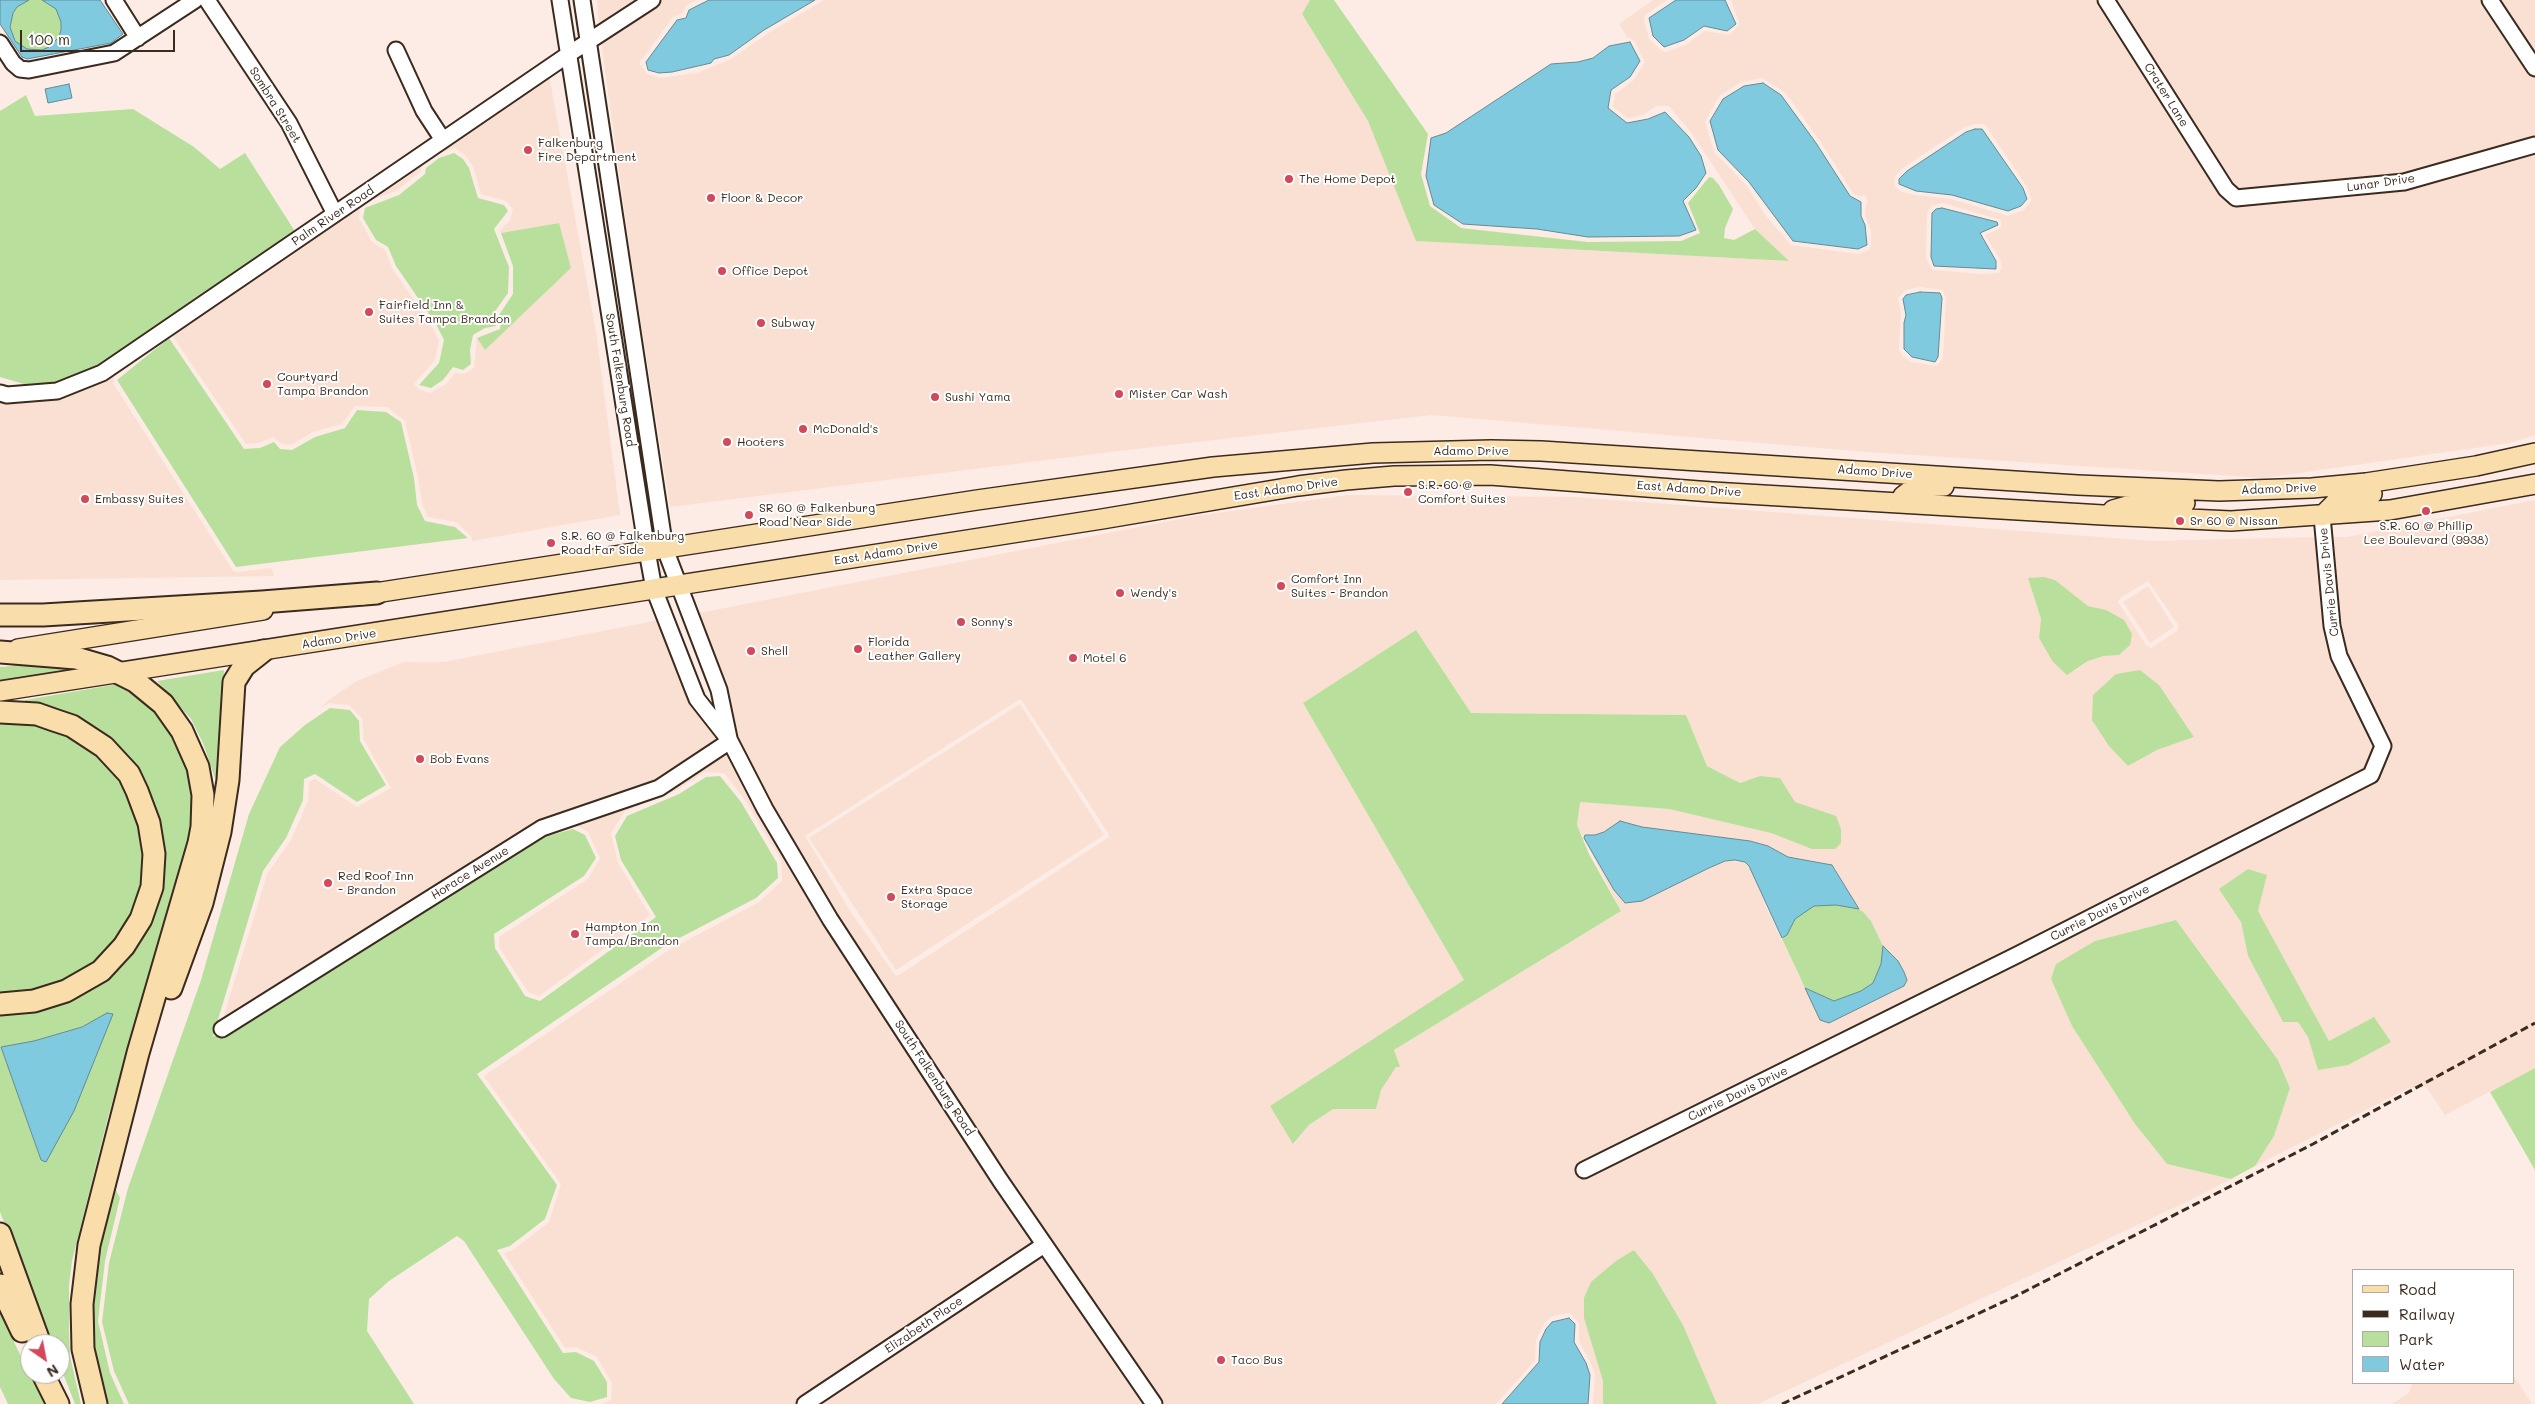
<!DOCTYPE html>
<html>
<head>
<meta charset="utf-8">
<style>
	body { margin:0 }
	#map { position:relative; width:2535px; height:1404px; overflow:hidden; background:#fcece5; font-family:Mali,sans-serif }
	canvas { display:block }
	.legend { position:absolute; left:2352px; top:1269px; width:162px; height:115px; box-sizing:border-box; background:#fff; border:1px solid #b1aaa5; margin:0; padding:6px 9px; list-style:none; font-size:15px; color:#3b2a1e }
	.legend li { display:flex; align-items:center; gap:10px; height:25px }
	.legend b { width:25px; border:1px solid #b1aaa5 }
	.north { position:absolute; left:20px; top:1334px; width:50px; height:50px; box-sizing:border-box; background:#fff; border:1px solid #b1aaa5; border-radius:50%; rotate:147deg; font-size:14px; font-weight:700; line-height:20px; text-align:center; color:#3b2a1e }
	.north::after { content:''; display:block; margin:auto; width:18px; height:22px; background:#d1495b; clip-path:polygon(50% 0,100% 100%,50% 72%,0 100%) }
	.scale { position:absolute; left:20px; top:30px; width:155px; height:22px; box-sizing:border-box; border:2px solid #3b2a1e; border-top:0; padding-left:6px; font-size:15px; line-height:18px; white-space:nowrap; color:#3b2a1e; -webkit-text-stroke:4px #fff; paint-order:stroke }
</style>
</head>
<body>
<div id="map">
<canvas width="2535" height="1404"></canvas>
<ul class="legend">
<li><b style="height:6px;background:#f9ddab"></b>Road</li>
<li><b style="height:6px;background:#3b2a1e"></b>Railway</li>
<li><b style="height:14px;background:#b8e09c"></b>Park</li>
<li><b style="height:14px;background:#80cae0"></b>Water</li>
</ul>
<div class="north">N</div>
<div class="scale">100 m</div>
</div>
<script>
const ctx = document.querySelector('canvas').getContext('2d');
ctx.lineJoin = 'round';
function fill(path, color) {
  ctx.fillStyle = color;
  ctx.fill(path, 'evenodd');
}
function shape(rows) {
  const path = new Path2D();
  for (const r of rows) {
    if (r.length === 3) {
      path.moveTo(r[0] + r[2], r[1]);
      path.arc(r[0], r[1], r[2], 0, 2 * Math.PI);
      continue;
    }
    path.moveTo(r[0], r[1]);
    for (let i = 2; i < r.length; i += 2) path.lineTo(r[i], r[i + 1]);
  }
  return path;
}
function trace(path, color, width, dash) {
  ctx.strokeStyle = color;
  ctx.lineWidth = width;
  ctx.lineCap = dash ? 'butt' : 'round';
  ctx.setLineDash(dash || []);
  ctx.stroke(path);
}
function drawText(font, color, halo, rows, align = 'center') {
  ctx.font = font + ' Mali,sans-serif';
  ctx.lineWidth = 4;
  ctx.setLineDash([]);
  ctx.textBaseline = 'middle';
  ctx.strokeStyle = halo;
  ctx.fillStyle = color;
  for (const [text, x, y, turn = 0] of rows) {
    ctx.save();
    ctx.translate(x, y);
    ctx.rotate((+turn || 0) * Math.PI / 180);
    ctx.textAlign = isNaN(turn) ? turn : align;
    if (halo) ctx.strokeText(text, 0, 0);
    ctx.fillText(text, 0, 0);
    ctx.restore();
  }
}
fill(shape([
	[597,0,641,0,599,27],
	[663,0,697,0,687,5,682,13,673,17,639,63,647,74,660,78,697,73,731,59,767,34,824,0,1310,0,1302,14,1368,121,1417,241,1788,261,1755,229,1693,135,1669,106,1656,106,1643,115,1628,118,1613,107,1615,94,1634,80,1645,62,1634,40,1627,37,1619,24,1653,0,1667,0,1645,15,1644,19,1649,39,1662,51,1666,52,1686,45,1705,31,1730,35,1740,24,1731,0,2100,0,2222,193,2405,188,2535,151,2535,435,2510,443,2264,478,1868,452,1431,415,1119,451,670,507,631,258,601,41],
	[1762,78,1785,92,1820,141,1853,193,1858,196,1865,195,1868,202,1866,203,1865,216,1871,230,1871,245,1869,250,1858,254,1791,245,1766,216,1746,185,1714,152,1705,122,1719,96,1741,82],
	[1974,124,1983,124,1986,126,2026,185,2032,200,2024,210,2008,216,1951,199,1915,195,1902,192,1895,187,1894,177,1904,167,1963,128],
	[1943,203,2001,220,2001,228,1985,235,2000,259,2002,268,1999,273,1982,274,1932,270,1926,257,1927,213,1931,206],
	[1920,287,1943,290,1946,299,1943,358,1937,366,1911,362,1903,357,1899,349,1901,314,1898,298,1905,290],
	[2112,0,2484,0,2535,78,2535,139,2402,176,2237,192,2230,186],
	[2497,0,2535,0,2535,59],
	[549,75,596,332,620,515,472,541,471,536,456,522,428,517,422,504,418,477,405,421,387,407,355,406,342,424,313,432,291,445,282,444,273,437,259,443,246,444,171,334],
	[455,148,465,155,473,166,481,194,506,201,513,209,510,220,500,230,501,233,558,223,571,268,485,349,477,338,474,368,464,374,455,373,446,384,430,393,418,389,414,384,435,360,439,341,432,327,392,268,385,250,372,242,359,218,360,206,363,203,396,191,421,171,422,165,436,154],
	[142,354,114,376,113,383,233,571,237,572,271,568,274,576,0,580,0,399,8,401],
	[1348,495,1576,497,2152,541,2319,537,2327,626,2377,746,2366,771,2009,953,1577,1167,1583,1177,2374,781,2388,749,2344,654,2337,626,2330,537,2347,537,2535,500,2535,1068,2445,1115,2426,1087,2409,1088,2255,1166,2274,1136,2290,1088,2278,1060,2176,920,2095,941,2051,979,2072,1026,2135,1124,2167,1164,2231,1179,2186,1202,1758,1404,1717,1404,1683,1325,1653,1274,1634,1250,1592,1282,1599,1365,1603,1381,1603,1404,1593,1404,1595,1374,1590,1361,1579,1341,1579,1323,1570,1313,1552,1316,1545,1322,1536,1340,1535,1360,1496,1404,1160,1404,1048,1242,835,916,798,856,737,744,694,614,1195,516],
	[2028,578,2055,580,2088,606,2106,610,2119,655,2105,656,2088,661,2075,671,2039,638,2041,619],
	[2148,581,2179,626,2177,631,2151,648,2146,645,2118,602,2120,598],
	[1416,630,1471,713,1686,715,1707,766,1740,783,1760,776,1780,778,1795,802,1836,817,1835,849,1813,849,1771,833,1669,809,1579,802,1577,825,1621,911,1394,1050,1396,1067,1381,1090,1376,1109,1333,1109,1309,1125,1294,1144,1270,1106,1464,980,1303,703],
	[2140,670,2159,685,2194,737,2157,750,2128,766,2116,674],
	[1020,699,1023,702,1108,833,1109,837,899,975,895,975,852,914,805,836],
	[1620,821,1642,827,1750,841,1768,846,1788,857,1821,862,1835,868,1859,909,1871,921,1883,946,1898,962,1896,991,1829,1023,1820,1020,1766,907,1752,872,1745,862,1725,861,1642,901,1614,890,1584,838,1585,835,1595,835,1604,832],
	[2267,875,2258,911,2329,1041,2374,1017,2318,1069,2308,1037,2298,1022,2283,1022,2248,956,2241,922],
	[2148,586,2174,627,2150,643,2123,602],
	[659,620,722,740,656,783,539,823,222,1022,267,874,291,840,308,801,309,782,315,779,357,807,391,788,364,740,362,718,349,705,329,703,319,709,330,699,357,681,404,662,444,662],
	[1020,704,1104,835,896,970,809,838],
	[728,750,1036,1243,794,1404,602,1404,611,1400,612,1383,597,1357,576,1347,565,1348,504,1253,513,1250,549,1222,561,1184,484,1076,669,950,759,902,782,881,781,860,745,800,724,773,705,772,677,790,625,811,611,833,618,863,650,915,539,996,528,992,499,947,499,937,588,879,600,858,588,832,574,824],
	[1043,1253,1147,1404,816,1404],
	[2514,1376,2532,1404,2392,1404,2409,1393,2412,1383,2514,1383]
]), '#fadfd3');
fill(shape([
	[36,25,26],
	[1310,0,1334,0,1428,134,1421,174,1430,206,1461,228,1588,242,1681,241,1700,233,1688,203,1709,177,1713,178,1719,185,1733,209,1725,228,1724,238,1734,240,1755,229,1789,261,1416,241,1368,121,1302,14],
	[26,95,35,116,133,109,194,147,220,169,245,153,296,233,99,368,60,383,24,384,0,377,0,111],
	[454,153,463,159,469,168,478,198,504,205,508,211,494,229,509,267,508,293,493,314,496,326,485,328,473,335,470,350,471,364,463,370,453,367,443,380,431,388,419,385,439,363,444,340,436,324,396,266,388,247,376,240,363,218,365,208,399,195,425,174,426,168,439,158],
	[559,223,571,268,485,350,477,338,500,329,501,322,499,315,513,294,513,266,501,233],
	[169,338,244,449,260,448,274,442,280,449,292,450,315,437,345,428,357,410,386,412,401,422,414,478,417,505,425,521,455,527,468,538,236,567,117,380],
	[2044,577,2055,580,2088,606,2106,610,2124,620,2132,634,2130,645,2119,655,2104,656,2088,661,2067,675,2053,662,2039,638,2041,619,2028,578],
	[1416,630,1471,713,1686,715,1707,766,1740,783,1760,776,1780,778,1795,802,1836,816,1841,829,1841,843,1835,849,1812,849,1771,833,1669,809,1580,802,1577,825,1589,854,1621,911,1394,1050,1400,1067,1396,1067,1381,1090,1376,1109,1333,1109,1309,1125,1293,1144,1270,1106,1464,980,1303,703],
	[34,664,77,669,0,681,0,667],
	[224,670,221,748,218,780,216,781,203,743,191,719,157,681],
	[2140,670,2159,685,2194,737,2157,750,2128,766,2109,746,2092,720,2093,695,2116,674],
	[118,684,129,689,149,706,177,744,190,779,192,815,189,835,108,1117,72,1261,69,1285,69,1332,70,1356,81,1404,75,1404,60,1366,60,1344,51,1344,0,1212,0,1009,61,1000,152,903,130,770,23,709,25,700],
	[100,1019,41,1161,1,1047,34,1041,82,1027],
	[330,708,350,710,359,721,360,741,386,785,357,802,315,774,304,779,303,800,286,838,263,871,213,1036,224,1036,448,895,544,837,573,829,585,835,596,858,584,876,494,934,495,948,525,996,540,1001,656,917,621,860,615,836,627,816,679,794,706,777,720,776,741,802,777,863,778,878,756,898,666,945,477,1074,557,1185,545,1219,510,1246,497,1250,563,1353,576,1352,594,1361,607,1382,607,1397,590,1402,571,1398,554,1379,464,1241,457,1236,389,1281,369,1299,367,1331,414,1404,129,1404,114,1371,102,1322,109,1263,128,1188,201,980,249,814,280,747,305,725],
	[0,717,31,718,85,740,134,794,148,868,124,940,68,986,0,999],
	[2248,869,2267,875,2258,911,2329,1041,2374,1017,2391,1042,2348,1065,2318,1070,2308,1037,2298,1022,2283,1022,2248,956,2241,922,2219,889],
	[1836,905,1857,908,1863,912,1871,921,1883,946,1881,964,1873,983,1861,991,1834,1001,1805,988,1782,939,1787,935,1795,919,1804,911,1814,906],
	[2176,920,2278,1060,2290,1088,2274,1136,2255,1166,2231,1179,2167,1164,2135,1124,2072,1026,2051,979,2056,964,2095,941],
	[2535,1068,2535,1170,2490,1092],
	[116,1190,120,1198,105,1261,98,1321,110,1373,124,1404,103,1404,89,1336,97,1233],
	[1634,1250,1653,1274,1683,1325,1717,1404,1603,1404,1603,1381,1584,1318,1584,1298,1591,1282,1616,1261],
	[0,1313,44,1404,8,1404,0,1387]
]), '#b8e09c');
const water = shape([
	[0,0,29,0,17,7,13,13,10,27,15,41,27,49,42,50,49,47,59,37,61,30,61,22,56,9,42,0,100,0,123,34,111,43,27,59,22,57,0,24,0,0],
	[709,0,815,0,764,30,729,55,714,59,711,63,672,72,659,73,648,70,646,62,677,20,686,18,689,10,709,0],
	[1676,0,1725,0,1736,24,1727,31,1704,26,1684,40,1664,47,1653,36,1649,18,1676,0],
	[1630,42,1640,61,1630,77,1611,90,1608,108,1627,123,1648,119,1665,112,1689,137,1701,156,1706,173,1696,188,1683,201,1696,230,1679,236,1588,237,1537,229,1463,224,1434,205,1426,176,1431,138,1446,133,1551,64,1578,62,1593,58,1609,46,1630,42],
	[1763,83,1781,95,1816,143,1850,196,1861,202,1861,216,1865,225,1867,245,1858,249,1793,241,1749,182,1718,150,1710,121,1723,99,1744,86,1763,83],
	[69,84,72,98,48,103,45,89,69,84],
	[1975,129,1982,129,2023,188,2027,199,2021,206,2008,211,1952,195,1916,191,1899,184,1899,179,1907,171,1966,132,1975,129],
	[1942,208,1997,222,1998,225,1980,233,1996,261,1996,269,1934,266,1931,257,1932,213,1936,209,1942,208],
	[1920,292,1940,293,1942,298,1938,357,1935,362,1912,357,1904,349,1904,323,1906,315,1903,299,1906,295,1920,292],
	[1620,821,1642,827,1750,841,1768,846,1788,857,1832,865,1859,909,1836,905,1814,906,1795,919,1787,935,1782,938,1749,866,1745,862,1735,860,1725,861,1709,868,1642,901,1625,903,1614,890,1584,838,1585,835,1595,835,1604,832,1620,821],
	[1883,946,1898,961,1904,972,1907,980,1904,986,1829,1023,1820,1020,1805,988,1834,1001,1861,991,1873,983,1881,964,1883,946],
	[107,1013,113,1014,74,1111,46,1162,41,1160,1,1047,34,1041,82,1027,107,1013],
	[1569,1318,1575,1324,1574,1342,1586,1363,1590,1375,1588,1404,1502,1404,1539,1362,1540,1342,1546,1329,1552,1322,1569,1318]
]);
fill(water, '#80cae0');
trace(water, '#648a92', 1);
const minor = shape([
	[114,0,138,38],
	[207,0,289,123,335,214],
	[560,0,647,551,654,589,693,689,697,699,730,741,765,809,830,919,1000,1180,1154,1404],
	[582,0,665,549,719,690,729,738],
	[2106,0,2226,189,2236,198,2404,182,2535,145],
	[2490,0,2535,68],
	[0,43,13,63,20,69,29,70,114,53,195,0],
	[396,50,424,111,443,140],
	[0,393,7,395,57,391,102,373,569,54,652,0],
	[222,1029,542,828,659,788,730,741],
	[1584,1170,2017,955,2371,775,2383,746,2339,656,2332,626,2322,516],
	[805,1404,1044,1245]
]);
const major = shape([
	[1900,503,1903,496,1911,490,1922,487,1944,486],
	[2113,510,2131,505,2153,502,2185,503],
	[2322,516,2334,504,2345,499,2372,494],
	[362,595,977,500,1213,467,1373,453,1491,450,1541,451,2078,485,2219,491,2312,488,2366,483,2476,466,2535,453],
	[18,649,263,610],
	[0,691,1102,519,1298,486,1346,480,1394,476,1490,475,1712,492,2103,515,2231,521,2390,510,2535,484]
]);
const highway = shape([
	[0,615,43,615,262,602,377,593],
	[0,652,76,658,107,667,135,681,163,704,182,731,198,767,203,795,202,827,199,843,138,1053,89,1245,82,1304,83,1349,96,1404],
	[0,712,37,714,54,720,72,726,104,747,129,774,137,791,149,823,154,854,152,887,141,919,124,946,101,971,66,991,34,1001,0,1004],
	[171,988,202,903,220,832,228,780,234,682,244,666,263,651],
	[0,1234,40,1344],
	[0,1285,22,1331],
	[43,1374,58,1404]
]);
trace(minor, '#3b2a1e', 19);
trace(major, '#3b2a1e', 22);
trace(highway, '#3b2a1e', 25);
trace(minor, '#fff', 15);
trace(major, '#f9ddab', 19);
trace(highway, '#f9ddab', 21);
trace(shape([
	[1782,1404,2014,1297,2313,1144,2535,1023]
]), '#3b2a1e', 3, [8, 4]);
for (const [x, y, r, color] of [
	[528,150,5,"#d1495b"],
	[1289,179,5,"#d1495b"],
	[711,198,5,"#d1495b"],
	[722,271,5,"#d1495b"],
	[369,312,5,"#d1495b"],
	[761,323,5,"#d1495b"],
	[267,384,5,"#d1495b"],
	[1119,394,5,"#d1495b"],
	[935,397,5,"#d1495b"],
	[803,429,5,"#d1495b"],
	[727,442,5,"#d1495b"],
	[1408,492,5,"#d1495b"],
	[85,499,5,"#d1495b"],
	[2426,511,5,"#d1495b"],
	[749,515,5,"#d1495b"],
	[2180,521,5,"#d1495b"],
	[551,543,5,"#d1495b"],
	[1281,586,5,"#d1495b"],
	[1120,593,5,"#d1495b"],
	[961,622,5,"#d1495b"],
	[858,649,5,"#d1495b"],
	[751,651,5,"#d1495b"],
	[1073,658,5,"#d1495b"],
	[420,759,5,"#d1495b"],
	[328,883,5,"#d1495b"],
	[891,897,5,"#d1495b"],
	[575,934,5,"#d1495b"],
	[1221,1360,5,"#d1495b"]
]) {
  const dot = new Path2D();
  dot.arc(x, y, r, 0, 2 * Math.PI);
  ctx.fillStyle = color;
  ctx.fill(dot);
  trace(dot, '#fff', 2);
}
drawText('12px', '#3b2a1e', '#fff', [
	["Crater Lane",2166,95,58],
	["Sombra Street",275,105,58],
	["Lunar Drive",2381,183,-8],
	["Palm River Road",333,216,-34],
	["South Falkenburg Road",620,380,81],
	["Adamo Drive",1471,451],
	["Adamo Drive",1875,472,4],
	["East Adamo Drive",1286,489,-8],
	["East Adamo Drive",1689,489,4],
	["Adamo Drive",2279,489,-2],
	["East Adamo Drive",886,553,-9],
	["Currie Davis Drive",2329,582,-96],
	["Adamo Drive",339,639,-9],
	["Horace Avenue",470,873,-32],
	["Currie Davis Drive",2100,913,-27],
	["South Falkenburg Road",934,1078,57],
	["Currie Davis Drive",1738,1094,-26],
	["Elizabeth Place",924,1325,-34]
]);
drawText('12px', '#3b2a1e', '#fff', [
	["Falkenburg",538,143],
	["Fire Department",538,157],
	["The Home Depot",1299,179],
	["Floor & Decor",721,198],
	["Office Depot",732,271],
	["Fairfield Inn &",379,305],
	["Suites Tampa Brandon",379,319],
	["Subway",771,323],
	["Courtyard",277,377],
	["Tampa Brandon",277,391],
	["Mister Car Wash",1129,394],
	["Sushi Yama",945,397],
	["McDonald's",813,429],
	["Hooters",737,442],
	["S.R. 60 @",1418,485],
	["Comfort Suites",1418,499],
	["Embassy Suites",95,499],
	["SR 60 @ Falkenburg",759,508],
	["Road Near Side",759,522],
	["Sr 60 @ Nissan",2190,521],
	["S.R. 60 @ Phillip",2426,526,"center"],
	["Lee Boulevard (9938)",2426,540,"center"],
	["S.R. 60 @ Falkenburg",561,536],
	["Road Far Side",561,550],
	["Comfort Inn",1291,579],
	["Suites - Brandon",1291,593],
	["Wendy's",1130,593],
	["Sonny's",971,622],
	["Florida",868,642],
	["Leather Gallery",868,656],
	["Shell",761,651],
	["Motel 6",1083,658],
	["Bob Evans",430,759],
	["Red Roof Inn",338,876],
	["- Brandon",338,890],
	["Extra Space",901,890],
	["Storage",901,904],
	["Hampton Inn",585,927],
	["Tampa/Brandon",585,941],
	["Taco Bus",1231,1360]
], 'left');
</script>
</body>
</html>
